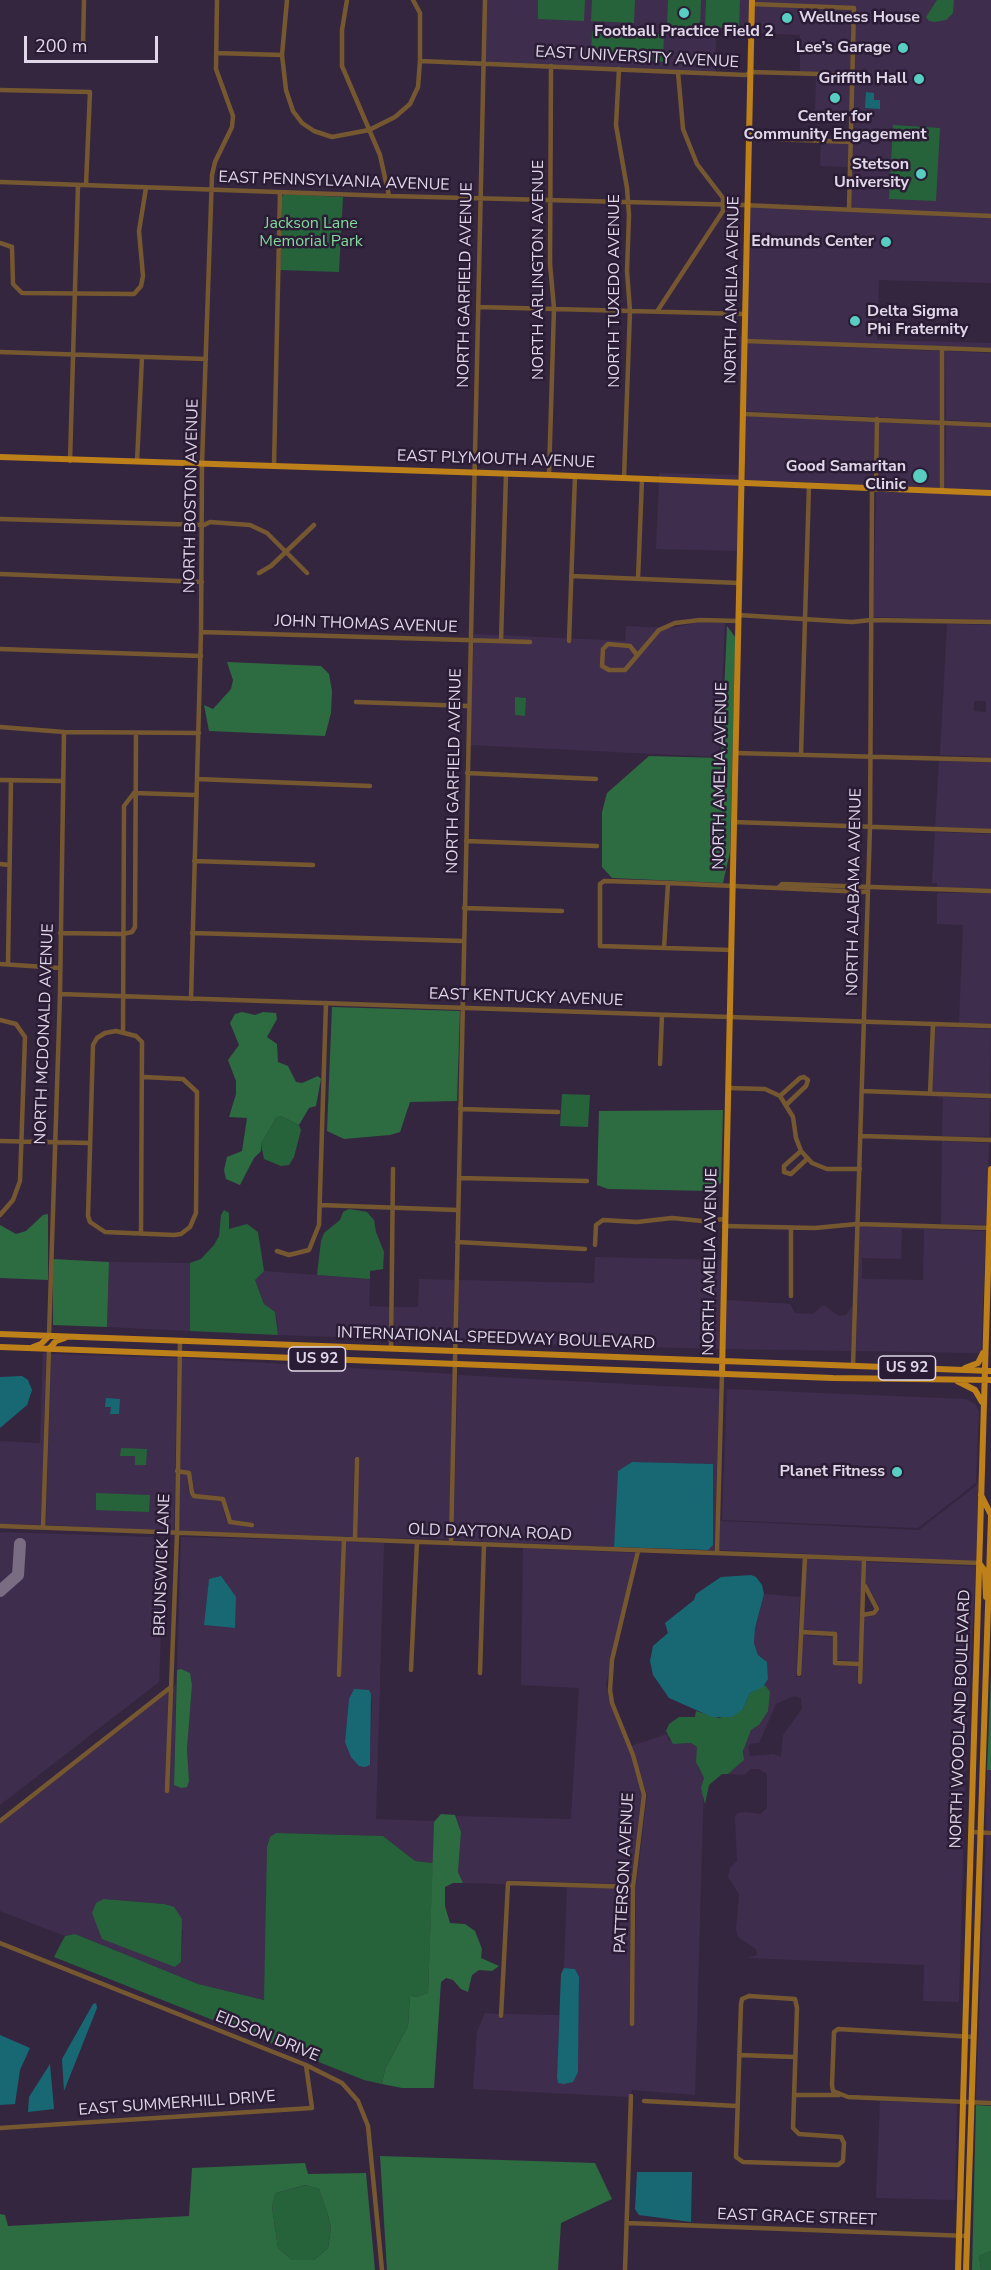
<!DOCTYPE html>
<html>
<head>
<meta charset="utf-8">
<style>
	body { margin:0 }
	#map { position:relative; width:991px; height:2270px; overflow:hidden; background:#352640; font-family:"Nunito Sans",sans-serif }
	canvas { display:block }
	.scale { position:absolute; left:24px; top:36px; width:134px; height:27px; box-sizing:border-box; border:3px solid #e0d7e8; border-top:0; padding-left:8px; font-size:18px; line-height:21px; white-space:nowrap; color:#e0d7e8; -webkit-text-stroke:4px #2b1c35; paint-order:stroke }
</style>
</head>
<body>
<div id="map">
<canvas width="991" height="2270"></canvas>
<div class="scale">200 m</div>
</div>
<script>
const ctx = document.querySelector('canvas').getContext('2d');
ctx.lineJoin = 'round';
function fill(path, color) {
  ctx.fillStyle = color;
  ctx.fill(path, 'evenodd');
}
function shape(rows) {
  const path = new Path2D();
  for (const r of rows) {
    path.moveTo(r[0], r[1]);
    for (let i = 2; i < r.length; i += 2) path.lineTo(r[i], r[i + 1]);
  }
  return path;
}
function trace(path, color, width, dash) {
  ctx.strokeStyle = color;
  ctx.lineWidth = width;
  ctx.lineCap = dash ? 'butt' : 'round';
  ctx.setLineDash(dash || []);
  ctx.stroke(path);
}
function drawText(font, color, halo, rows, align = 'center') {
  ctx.font = font + ' "Nunito Sans",sans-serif';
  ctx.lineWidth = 5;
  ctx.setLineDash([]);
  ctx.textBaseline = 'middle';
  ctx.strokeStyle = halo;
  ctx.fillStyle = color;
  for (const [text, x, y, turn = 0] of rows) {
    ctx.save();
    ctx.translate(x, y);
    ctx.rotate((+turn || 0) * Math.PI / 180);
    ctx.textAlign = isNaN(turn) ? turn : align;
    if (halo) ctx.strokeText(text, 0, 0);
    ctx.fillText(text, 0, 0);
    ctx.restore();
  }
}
fill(shape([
	[485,0,991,0,991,283,879,280,877,340,991,343,991,348,745,341,749,205,849,209,850,167,820,166,821,141,851,142,851,116,815,115,816,74,800,73,800,35,716,31,715,74,483,63],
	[740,336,743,336,741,480,659,477,659,473,738,475],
	[747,343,940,351,941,420,746,411],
	[945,351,991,353,991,422,946,420],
	[746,416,875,422,873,485,745,480],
	[879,422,941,425,940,488,877,485],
	[946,425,991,427,991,490,945,488],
	[659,482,740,485,738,551,656,549],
	[876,491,991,495,991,620,873,617],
	[701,622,725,623,719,757,469,745,474,634,625,641,626,626,671,628],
	[947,624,991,625,991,757,940,755],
	[974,701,986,701,986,712,974,711],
	[939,761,991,762,991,829,935,827],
	[935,832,991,834,991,888,937,888,937,883,932,883],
	[937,893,991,893,991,1023,959,1023,963,925,937,924],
	[935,1027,991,1029,990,1094,932,1091],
	[929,1096,990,1099,989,1137,942,1136,943,1098],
	[942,1141,989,1143,986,1225,941,1224],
	[859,1226,986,1231,981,1353,856,1351],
	[902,1229,924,1230,923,1280,862,1279,862,1258,901,1259],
	[595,1257,722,1260,720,1349,458,1342,459,1280,594,1283],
	[726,1260,727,1300,790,1304,795,1313,813,1314,822,1306,825,1306,839,1316,846,1315,853,1305,851,1351,725,1349],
	[109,1262,190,1263,190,1331,107,1327],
	[264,1271,370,1279,369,1306,390,1307,389,1339,278,1335,277,1319,264,1303,255,1280],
	[419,1279,454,1280,454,1342,394,1339,394,1307,418,1307],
	[43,1353,46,1353,41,1525,0,1524,0,1441,40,1443],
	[51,1354,177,1358,174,1531,46,1525],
	[181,1358,453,1374,449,1539,357,1537,358,1457,354,1457,353,1537,179,1531,180,1473,187,1475,189,1494,193,1498,222,1501,225,1518,229,1524,254,1527,255,1523,231,1520,225,1497,195,1494,191,1472,180,1468],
	[458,1375,719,1389,715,1550,708,1550,713,1545,713,1464,632,1462,618,1471,614,1547,453,1540],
	[727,1389,966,1399,975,1404,979,1411,976,1483,918,1528,722,1520],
	[979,1470,976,1561,719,1550,720,1521,919,1530,977,1485],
	[0,1532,153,1537,164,1553,159,1682,0,1805],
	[181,1537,342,1541,337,1677,341,1678,346,1542,384,1543,376,1819,434,1821,433,1863,415,1861,383,1836,276,1833,271,1837,267,1847,265,2000,198,1984,75,1934,65,1936,0,1911,0,1824,168,1692,167,1743,173,1688,176,1684,174,1785,189,1781,187,1749,192,1685,181,1669,177,1670],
	[209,1580,236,1597,234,1628,204,1625],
	[371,1694,372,1704,370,1765,345,1742,349,1699],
	[104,1899,164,1904,183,1931,181,1962,175,1967],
	[523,1548,635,1553,606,1685,610,1704,631,1756,642,1795,631,1884,506,1880,505,1884,463,1883,458,1872,461,1832,456,1816,571,1819,579,1688,521,1685],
	[807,1559,862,1561,858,1661,837,1660,835,1632,803,1630],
	[866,1562,976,1566,966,1748,959,2002,923,2001,924,1965,747,1958,757,1955,756,1949,738,1937,736,1930,739,1894,728,1877,730,1868,737,1861,735,1818,737,1813,745,1812,760,1814,767,1808,767,1774,758,1769,751,1769,744,1775,728,1774,744,1760,744,1745,751,1730,759,1725,768,1704,769,1692,765,1685,768,1679,767,1662,758,1655,754,1643,755,1628,764,1594,800,1597,796,1677,801,1677,803,1635,832,1637,833,1663,835,1665,858,1666,857,1684,861,1684,864,1617,875,1616,880,1609,865,1581],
	[794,1696,801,1698,802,1709,783,1735,781,1757,773,1754,750,1756,748,1747,750,1744,759,1743,776,1704],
	[667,1734,669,1740,680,1744,691,1743,697,1747,698,1768,704,1778,695,2095,632,2090,629,2097,473,2089,477,2032,485,2013,499,2014,499,2019,503,2019,504,2014,559,2015,557,2077,573,2082,578,2072,579,1977,575,1969,564,1968,567,1886,631,1889,630,2026,634,2027,636,1887,647,1795,631,1746],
	[987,1770,991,1770,991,1831,986,1830],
	[986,1835,991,1836,991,2100,976,2100],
	[880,2101,957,2104,955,2200,876,2198]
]), '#3f2d4d');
fill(shape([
	[538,0,585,0,584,21,538,19],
	[592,0,635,0,634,23,591,21],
	[668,0,701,0,700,27,667,26],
	[706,0,740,0,739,28,705,27],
	[937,0,954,0,953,13,946,20,935,22,929,21,926,17],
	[592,31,664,34,663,62,591,58],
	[893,125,940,128,936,201,889,199],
	[284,194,343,197,339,272,280,270,282,197],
	[515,697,526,698,525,716,515,715],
	[562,1094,590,1095,588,1127,560,1126],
	[281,1116,299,1125,301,1130,294,1157,289,1165,281,1166,264,1159,261,1144,276,1118],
	[349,1209,367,1212,374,1220,376,1232,384,1252,383,1269,370,1271,370,1279,317,1275,321,1241,324,1233,340,1220,343,1212],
	[224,1210,229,1213,229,1229,247,1224,258,1232,264,1271,255,1280,264,1304,275,1312,278,1335,190,1331,190,1263,201,1259,214,1245,219,1236,221,1215],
	[121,1448,147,1449,146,1465,135,1465,135,1456,120,1456],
	[96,1493,150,1495,149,1512,96,1510],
	[765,1685,770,1692,768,1711,759,1725,751,1730,743,1751,744,1760,728,1774,722,1774,709,1785,705,1804,701,1788,704,1778,696,1762,697,1747,691,1743,673,1744,666,1731,669,1724,679,1717,695,1717,696,1711,719,1718,743,1709,750,1693],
	[276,1833,383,1836,415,1861,433,1863,428,1993,416,1997,410,1995,408,2026,385,2069,382,2084,364,2080,54,1957,65,1936,75,1934,198,1984,264,2000,267,1847,270,1837],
	[104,1899,164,1904,174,1907,182,1919,181,1962,175,1967,102,1939,92,1913,96,1903],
	[307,2185,319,2189,328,2215,331,2228,328,2248,314,2260,292,2260,278,2248,272,2206,276,2193],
	[991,2251,991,2270,981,2270,979,2256]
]), '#26633a');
fill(shape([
	[727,626,735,637,735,653,730,852,723,883,612,878,602,867,602,812,607,793,649,756,721,758],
	[227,662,321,666,329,674,332,691,331,713,325,736,209,731,204,705,213,709,231,689,233,680],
	[332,1007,460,1011,457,1101,410,1102,400,1132,390,1135,344,1139,327,1131],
	[242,1012,255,1015,263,1012,276,1013,277,1019,267,1037,277,1044,278,1062,288,1066,296,1082,302,1083,318,1076,321,1079,316,1106,309,1108,299,1125,281,1116,276,1118,261,1144,261,1151,254,1158,240,1185,226,1179,224,1170,227,1157,242,1151,247,1118,229,1117,236,1094,236,1081,228,1060,239,1045,230,1023,235,1014],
	[723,1110,721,1183,711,1191,608,1189,597,1185,599,1111],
	[48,1214,48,1280,0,1278,0,1225,16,1234,26,1231,43,1215],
	[53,1259,109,1262,107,1327,53,1325],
	[181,1669,190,1673,192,1685,187,1749,189,1781,187,1787,181,1788,174,1785,177,1670],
	[991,1676,991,1770,987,1770],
	[441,1814,455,1815,461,1832,458,1872,463,1883,453,1883,445,1887,445,1906,450,1923,465,1924,475,1931,482,1949,481,1958,499,1966,492,1971,479,1970,472,1975,468,1992,461,1989,453,1980,446,1978,441,1982,434,2088,402,2088,382,2084,385,2069,408,2026,410,1995,416,1997,428,1993,434,1822],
	[976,2105,991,2106,991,2251,979,2256,981,2270,972,2270],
	[380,2156,595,2163,612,2199,561,2223,558,2270,387,2270],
	[305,2163,308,2174,366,2173,375,2270,0,2270,0,2214,5,2215,8,2226,189,2216,192,2168],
	[306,2185,319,2189,328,2215,331,2228,328,2248,314,2260,292,2260,278,2248,272,2206,276,2193]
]), '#2d6b40');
fill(shape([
	[866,92,874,93,874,100,880,100,880,109,865,108],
	[22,1376,28,1380,32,1390,27,1405,0,1428,0,1377],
	[106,1398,120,1399,119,1414,110,1414,111,1407,105,1407],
	[632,1462,713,1464,713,1545,708,1550,614,1547,618,1471],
	[751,1575,756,1577,762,1585,764,1594,755,1628,754,1643,758,1655,767,1662,768,1679,763,1687,750,1693,743,1709,732,1717,712,1717,669,1698,653,1675,650,1661,653,1646,668,1633,665,1623,694,1600,696,1594,721,1577],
	[221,1576,236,1597,235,1628,204,1625,209,1579],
	[354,1689,369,1690,371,1694,370,1765,365,1767,359,1766,351,1757,345,1742,349,1699],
	[564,1968,575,1969,579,1977,578,2072,573,2082,564,2084,558,2083,557,2077,561,1974],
	[96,2003,97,2008,64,2091,62,2059,93,2004],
	[0,2035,30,2048,20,2070,15,2104,0,2105],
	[50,2064,54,2109,28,2112,29,2097],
	[637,2172,692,2172,691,2222,639,2215,635,2209]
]), '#186874');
trace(shape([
	[0,1591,18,1575,20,1544]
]), '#796c83', 12);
trace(shape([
	[287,0,282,55,286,90,293,111,302,123,314,131,332,137,369,130,395,117,410,104,418,87,420,61,420,13,413,0],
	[347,0,342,30,342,66,380,155,389,196],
	[752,4,854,8,849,209],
	[83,46,84,0],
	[216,53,282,55],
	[420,61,746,75,751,72,853,75],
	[619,69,616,125,627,188,629,215,627,271,630,311,624,478],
	[0,90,90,92,86,185],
	[749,138,851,142],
	[0,182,389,196,743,205,991,216],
	[0,243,12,247,13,284,22,293,134,294,141,286,143,276,139,231,146,188],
	[478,307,745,314],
	[658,310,723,211,723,198,697,164,683,129,678,72],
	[745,341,991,350],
	[0,352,206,359],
	[744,414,991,425],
	[70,461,78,185],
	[137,462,142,357],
	[274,466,280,192],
	[549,475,554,308,550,264,551,66],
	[942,490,942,348],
	[0,519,204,525,210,522,250,525,267,533,307,573],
	[259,573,271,566,314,525],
	[0,574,202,582],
	[571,576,739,583],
	[638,579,642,479],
	[738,615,852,622,871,620,991,622],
	[201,632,530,642],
	[501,641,506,474],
	[569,641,575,476],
	[0,649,201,656],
	[637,655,630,646,608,644,603,649,602,666,609,670,625,670,659,630,675,623,700,620,738,621],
	[356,702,468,706],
	[0,727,64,732,199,733],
	[735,753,991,760],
	[801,754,809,485],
	[467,773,596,779],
	[197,779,370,786],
	[0,780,62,781],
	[134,793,195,795],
	[733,822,991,831],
	[466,841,597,846],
	[194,861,313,865],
	[0,864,9,865],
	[779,887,782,884,991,891],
	[464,908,562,911],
	[60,933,123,934,132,932,135,927,136,734],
	[192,933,463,941],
	[664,948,668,883],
	[732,950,600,946,600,884,604,881,668,883,864,892,868,889],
	[0,964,60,968],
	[8,964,11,780],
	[60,994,991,1026],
	[191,999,201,632,202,464,212,175,215,162,232,127,233,116,216,69,217,0],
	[0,1020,16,1024,25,1037,20,1181,13,1200,0,1215],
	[123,1032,124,806,134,793],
	[660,1064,662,1015],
	[728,1088,765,1089,780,1096,793,1117,796,1138,801,1151,812,1163,827,1169,860,1169],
	[862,1091,991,1096],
	[930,1094,933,1025],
	[780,1096,800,1078,804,1077,808,1080,806,1086,787,1104],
	[460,1109,558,1112],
	[861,1136,991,1140],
	[0,1141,90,1143],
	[801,1151,784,1166,784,1172,791,1174,807,1159],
	[459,1178,587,1181],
	[320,1205,457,1210],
	[724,1226,815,1228,857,1224,991,1228],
	[791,1229,791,1296],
	[141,1233,142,1042,136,1036,116,1031,105,1033,97,1038,93,1045,88,1216,90,1222,105,1232,174,1235,181,1234,190,1227,196,1213,197,1092,183,1079,144,1077],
	[457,1242,585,1249],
	[595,1245,596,1225,603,1220,637,1222,672,1218,702,1221,725,1219],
	[277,1251,289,1255,309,1250,319,1225,326,1003],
	[49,1336,60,994,64,732],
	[391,1349,393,1169],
	[853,1366,870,827,872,492,876,481,877,419],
	[177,1471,189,1473,192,1493,194,1496,223,1499,230,1522,252,1525],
	[0,1526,979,1563],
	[43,1528,49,1349],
	[355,1539,357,1459],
	[451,1543,485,0],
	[717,1552,722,1373],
	[862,1615,874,1613,877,1609,865,1586],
	[801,1632,835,1634,835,1663,860,1664],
	[411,1670,417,1542],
	[480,1673,484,1544],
	[799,1674,805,1557],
	[339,1675,344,1539],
	[860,1682,864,1559],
	[167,1791,177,1534,180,1341],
	[0,1821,171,1687],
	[972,1832,991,1833],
	[0,1943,306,2065,342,2083,358,2101,368,2126,382,2270],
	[749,1996,795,1999,797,2008,793,2128,799,2134,841,2137,844,2143,843,2161,838,2165,743,2162,736,2157,741,2004,742,1999,749,1996],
	[501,2016,508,1883,633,1887],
	[632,2024,633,1887,644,1795,633,1755,612,1703,610,1690,612,1660,638,1551],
	[974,2037,838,2029,834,2032,832,2085,833,2091,848,2097,991,2103],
	[739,2055,795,2057],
	[794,2095,839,2095],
	[644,2101,737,2106],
	[0,2128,312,2108,306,2065],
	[627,2223,967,2236],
	[625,2270,631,2096]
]), '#765830', 4.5);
trace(shape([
	[0,457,549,475,991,493],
	[0,1334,991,1371],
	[0,1347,833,1378,991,1380],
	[33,1347,41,1344,49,1336],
	[49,1349,56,1341,65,1338],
	[965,1368,978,1363,983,1353],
	[722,1373,752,0],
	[957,1381,975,1390,982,1402],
	[981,1495,991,1515],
	[979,1563,985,1571,986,1597],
	[958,2270,991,1169],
	[966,2270,991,1516]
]), '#be8019', 6);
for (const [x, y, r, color] of [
	[684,13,6,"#57cec1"],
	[787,18,6,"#57cec1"],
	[903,48,6,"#57cec1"],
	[919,79,6,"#57cec1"],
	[835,98,6,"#57cec1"],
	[921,174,6,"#57cec1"],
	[886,242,6,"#57cec1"],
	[855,321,6,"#57cec1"],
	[920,476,8,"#57cec1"],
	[897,1472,6,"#57cec1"]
]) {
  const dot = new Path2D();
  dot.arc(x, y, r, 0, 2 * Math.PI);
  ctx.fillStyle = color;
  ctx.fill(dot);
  trace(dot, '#2b1c35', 2);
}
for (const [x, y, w] of [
	[317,1359,57],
	[907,1368,57]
]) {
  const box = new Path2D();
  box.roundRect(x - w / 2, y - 12, w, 24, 4.5);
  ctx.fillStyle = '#2b1c35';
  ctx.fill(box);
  trace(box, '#e0d7e8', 1.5);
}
drawText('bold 15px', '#e0d7e8', null, [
	["US 92",317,1359],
	["US 92",907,1368]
]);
drawText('bold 16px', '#e0d7e8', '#2b1c35', [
	["Wellness House",799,18,"left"],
	["Football Practice Field 2",684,32,"center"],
	["Lee’s Garage",891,48],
	["Griffith Hall",907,79],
	["Center for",835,117,"center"],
	["Community Engagement",835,135,"center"],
	["Stetson",909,165],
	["University",909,183],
	["Edmunds Center",874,242],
	["Delta Sigma",867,312,"left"],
	["Phi Fraternity",867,330,"left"],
	["Good Samaritan",906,467],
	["Clinic",906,485],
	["Planet Fitness",885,1472]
], 'right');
drawText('16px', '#e0d7e8', '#2b1c35', [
	["EAST UNIVERSITY AVENUE",637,58,3],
	["EAST PENNSYLVANIA AVENUE",334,182,2],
	["NORTH ARLINGTON AVENUE",539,270,-90],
	["NORTH GARFIELD AVENUE",466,285,-89],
	["NORTH AMELIA AVENUE",733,290,-89],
	["NORTH TUXEDO AVENUE",615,291,-90],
	["EAST PLYMOUTH AVENUE",496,460,2],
	["NORTH BOSTON AVENUE",192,496,-89],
	["JOHN THOMAS AVENUE",366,625,2],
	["NORTH GARFIELD AVENUE",455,771,-89],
	["NORTH AMELIA AVENUE",721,776,-89],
	["NORTH ALABAMA AVENUE",855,892,-89],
	["EAST KENTUCKY AVENUE",526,998,2],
	["NORTH MCDONALD AVENUE",45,1034,-88],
	["NORTH AMELIA AVENUE",711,1262,-89],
	["INTERNATIONAL SPEEDWAY BOULEVARD",496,1339,2],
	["OLD DAYTONA ROAD",490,1533,2],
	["BRUNSWICK LANE",163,1565,-88],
	["NORTH WOODLAND BOULEVARD",961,1719,-88],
	["PATTERSON AVENUE",625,1873,-87],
	["EIDSON DRIVE",267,2037,22],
	["EAST SUMMERHILL DRIVE",177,2104,-4],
	["EAST GRACE STREET",797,2218,2]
]);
drawText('16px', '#82d999', '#2b1c35', [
	["Jackson Lane",311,224],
	["Memorial Park",311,242]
]);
</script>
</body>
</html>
